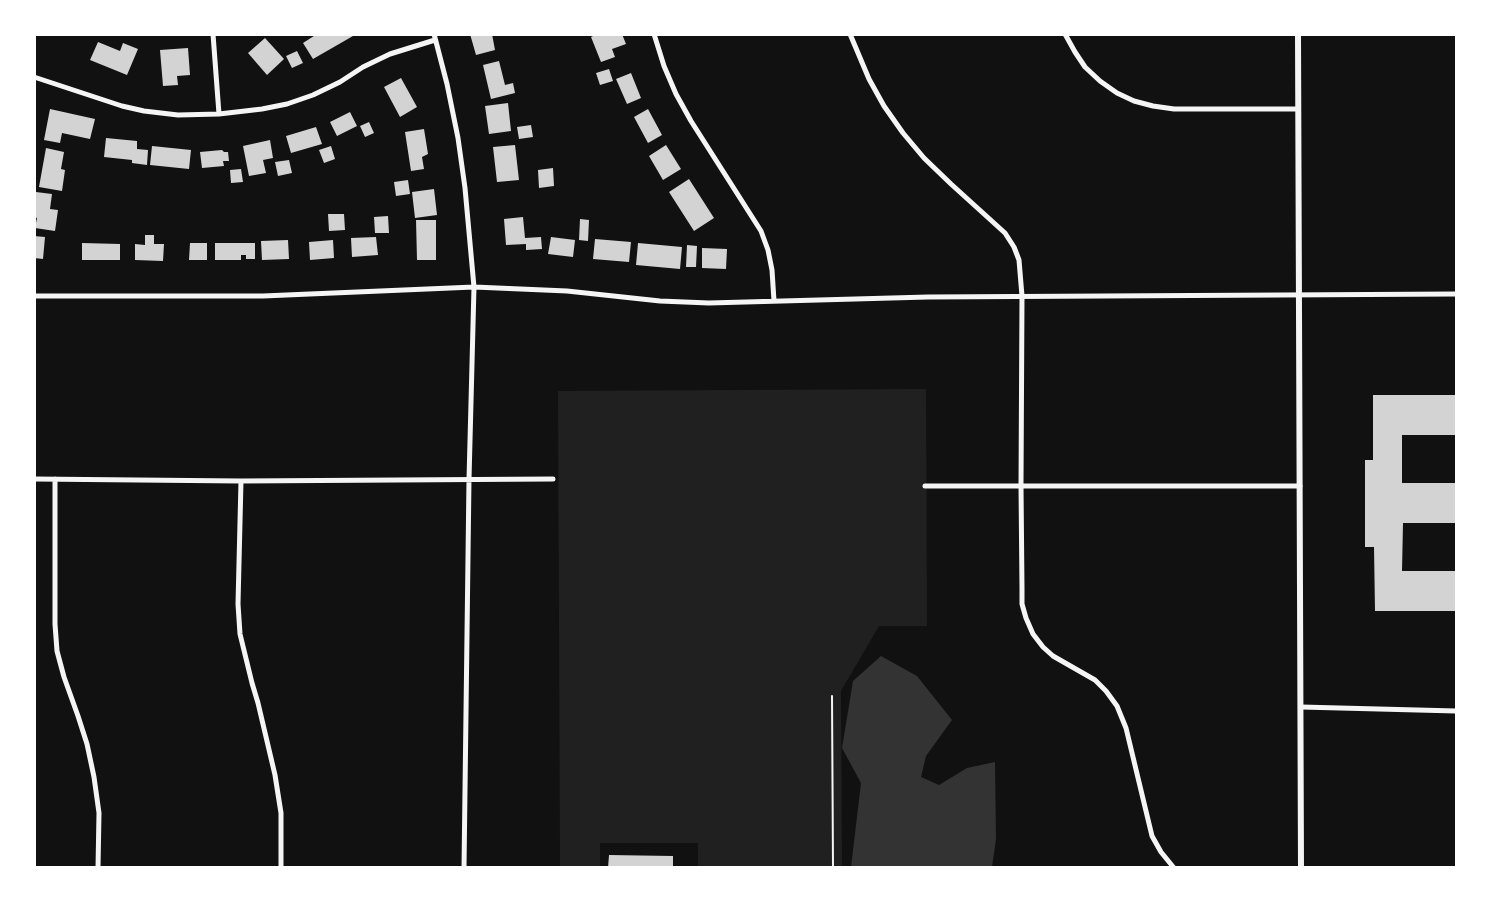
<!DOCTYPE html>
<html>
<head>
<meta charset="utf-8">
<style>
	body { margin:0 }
	#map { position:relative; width:1491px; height:902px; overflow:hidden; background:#111; font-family:Cabin,sans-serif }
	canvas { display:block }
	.frame { position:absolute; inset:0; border:36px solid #fff; pointer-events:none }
</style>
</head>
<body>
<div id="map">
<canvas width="1491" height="902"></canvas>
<div class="frame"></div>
</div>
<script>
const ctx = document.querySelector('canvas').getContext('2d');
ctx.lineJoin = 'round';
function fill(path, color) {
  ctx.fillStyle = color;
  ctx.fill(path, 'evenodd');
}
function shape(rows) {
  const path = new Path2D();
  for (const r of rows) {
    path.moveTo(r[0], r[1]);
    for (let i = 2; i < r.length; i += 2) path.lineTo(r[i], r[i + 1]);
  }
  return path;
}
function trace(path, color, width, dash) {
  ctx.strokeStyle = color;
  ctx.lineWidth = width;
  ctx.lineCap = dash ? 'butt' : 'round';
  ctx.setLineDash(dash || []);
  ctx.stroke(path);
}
fill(shape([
	[926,389,927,626,879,626,841,691,842,867,698,867,698,843,600,843,600,867,560,867,558,391]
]), '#202020');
fill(shape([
	[881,656,917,676,952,720,926,756,921,777,939,785,967,768,995,762,996,839,992,867,851,867,861,783,842,748,853,681]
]), '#333');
fill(shape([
	[317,34,352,34,353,36,313,59,303,43],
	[470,34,492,34,495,50,476,55],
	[597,34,622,34,626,44,612,49,615,57,601,62,591,37],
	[265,38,284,59,267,75,248,53],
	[98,42,120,51,123,43,138,49,127,75,90,60],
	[188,48,190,75,177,76,178,85,163,86,160,50],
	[297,51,303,63,292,68,286,56],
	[499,61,505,85,513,83,515,93,491,99,483,65],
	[609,69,613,81,600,85,596,73],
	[631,73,641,98,627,104,616,79],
	[401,78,417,107,400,117,384,87],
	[508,103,511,131,489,134,485,106],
	[50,109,95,119,90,139,62,133,60,143,44,140],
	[648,109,662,135,648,143,634,117],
	[350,112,357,126,337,136,330,122],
	[369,122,374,133,365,137,360,126],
	[531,125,533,137,519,139,517,127],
	[316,127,322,144,291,153,286,136],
	[424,129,428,154,422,157,424,169,411,171,405,132],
	[106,138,137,141,137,149,148,150,147,165,132,163,132,160,104,157],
	[270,140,273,158,263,160,266,173,249,176,243,146],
	[515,145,519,180,497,182,493,147],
	[666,145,681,169,663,180,649,156],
	[152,146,191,150,189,169,150,165],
	[331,146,335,159,324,163,319,150],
	[46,148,64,152,61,169,65,170,62,191,39,187],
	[222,150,224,152,228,152,229,161,223,161,224,166,202,168,200,152],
	[289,160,292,173,278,176,275,162],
	[553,168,554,186,539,188,538,170],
	[241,169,243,182,231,183,230,170],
	[689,179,714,218,694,231,669,192],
	[408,180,410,194,396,196,394,182],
	[434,189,437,215,415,218,412,192],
	[36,192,52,194,50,209,58,210,55,231,35,228,37,218,34,217],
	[328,214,344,214,345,230,329,231],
	[388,216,389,233,375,233,374,217],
	[523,217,525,238,541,237,542,249,526,250,526,244,506,245,504,219],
	[580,219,589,220,588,241,579,240],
	[416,220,436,220,436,260,417,260],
	[145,235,154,235,154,244,164,244,163,261,135,260,135,244,145,245],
	[34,236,45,237,43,259,34,258],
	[376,237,378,255,352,257,351,238],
	[551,237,575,240,573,257,548,254],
	[595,239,631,242,629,262,593,259],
	[288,240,289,259,262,260,261,241],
	[333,240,334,258,310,260,309,242],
	[82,243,120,244,120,260,82,260],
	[190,243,207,243,207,260,189,260],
	[215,243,255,243,255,259,246,259,246,255,241,255,241,260,215,260],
	[638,243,682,247,680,269,636,265],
	[687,245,697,246,696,267,686,267],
	[702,248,727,249,726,269,702,268],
	[1373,395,1456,395,1456,435,1402,435,1402,483,1456,483,1456,523,1403,523,1402,571,1456,571,1456,611,1375,611,1374,547,1365,547,1365,460,1373,460],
	[609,855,673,856,673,868,608,868]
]), '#d3d3d3');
trace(shape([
	[832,696,833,868]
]), '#f5f5f5', 2);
trace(shape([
	[213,34,219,114],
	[434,34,447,84,458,138,465,188,474,287,469,479,464,868],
	[654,34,664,66,676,94,691,121,761,231,768,250,772,270,774,301],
	[850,34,869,79,884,106,903,133,924,158,951,184,1005,233,1014,247,1019,260,1022,296,1021,486,1022,589,1022,604,1026,618,1033,634,1043,647,1053,656,1095,680,1106,691,1117,706,1126,728,1152,836,1161,852,1174,868],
	[1065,34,1075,52,1085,67,1100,81,1117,93,1134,101,1153,106,1174,109,1298,109],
	[34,77,122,106,144,111,178,115,219,114,262,109,287,104,313,95,340,82,363,67,390,54,435,40],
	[34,296,263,296,474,287,567,291,660,301,709,303,928,297,1456,294],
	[34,479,241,481,553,479],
	[55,479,55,624,57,651,64,677,78,716,87,744,94,777,99,813,98,868],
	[241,481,238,604,240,634,252,683,258,703,275,775,281,813,281,868],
	[925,486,1300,486],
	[1301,707,1456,711]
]), '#f5f5f5', 5);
trace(shape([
	[1298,34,1301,868]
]), '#f5f5f5', 6);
</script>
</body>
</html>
